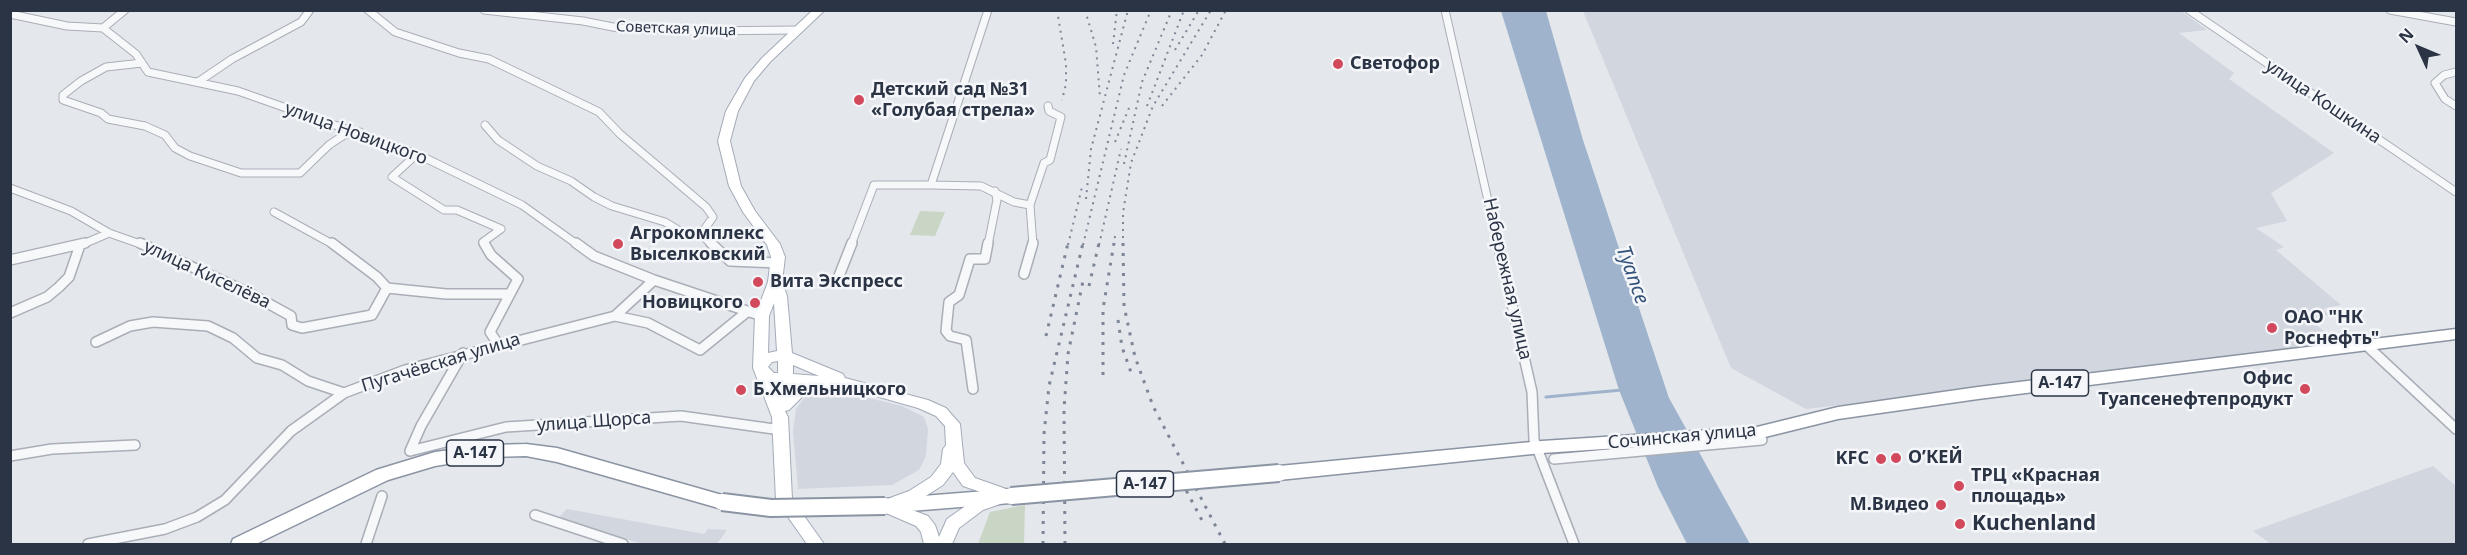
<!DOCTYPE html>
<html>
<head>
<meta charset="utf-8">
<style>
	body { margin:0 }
	#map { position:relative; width:2467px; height:555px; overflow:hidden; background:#e4e7ec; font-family:"Noto Sans",sans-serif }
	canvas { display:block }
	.frame { position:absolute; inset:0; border:12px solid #2b3445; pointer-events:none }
	.north { position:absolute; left:2389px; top:18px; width:60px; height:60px; -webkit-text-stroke:4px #f4f6f9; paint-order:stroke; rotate:314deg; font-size:16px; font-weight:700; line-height:24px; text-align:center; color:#2b3445 }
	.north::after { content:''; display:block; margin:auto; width:21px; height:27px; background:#2b3445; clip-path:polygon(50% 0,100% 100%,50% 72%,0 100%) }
</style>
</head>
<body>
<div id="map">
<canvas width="2467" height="555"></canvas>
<div class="frame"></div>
<div class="north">N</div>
</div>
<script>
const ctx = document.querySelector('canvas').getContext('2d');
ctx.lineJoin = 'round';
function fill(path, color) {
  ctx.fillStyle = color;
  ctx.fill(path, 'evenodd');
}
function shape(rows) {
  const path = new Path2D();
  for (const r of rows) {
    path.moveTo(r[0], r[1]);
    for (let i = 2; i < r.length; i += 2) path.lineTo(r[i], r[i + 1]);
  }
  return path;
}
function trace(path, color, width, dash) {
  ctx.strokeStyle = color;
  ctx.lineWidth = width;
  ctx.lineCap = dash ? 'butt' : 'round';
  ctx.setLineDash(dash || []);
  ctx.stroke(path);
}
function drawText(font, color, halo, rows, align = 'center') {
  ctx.font = font + ' "Noto Sans",sans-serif';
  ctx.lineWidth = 5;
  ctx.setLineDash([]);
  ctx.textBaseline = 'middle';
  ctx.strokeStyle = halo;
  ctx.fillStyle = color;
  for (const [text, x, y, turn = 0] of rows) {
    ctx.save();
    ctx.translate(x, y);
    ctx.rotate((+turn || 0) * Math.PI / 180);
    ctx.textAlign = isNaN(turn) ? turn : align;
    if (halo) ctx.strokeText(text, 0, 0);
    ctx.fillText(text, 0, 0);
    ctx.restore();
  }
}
fill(shape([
	[1583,11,2181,11,2207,30,2179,33,2234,73,2229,79,2334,153,2271,193,2287,221,2256,228,2284,247,2276,250,2341,305,2323,309,2329,315,2317,316,2321,321,2313,322,2341,346,1806,409,1731,368],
	[827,388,902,406,924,417,928,429,926,456,919,470,892,485,798,489,793,431,796,409,805,397],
	[2433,466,2456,486,2456,544,2271,544,2253,531],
	[567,509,704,534,708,529,727,530,717,544,645,544,596,532,559,517]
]), '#d2d6de');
fill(shape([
	[920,211,945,212,935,236,910,235],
	[1025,505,1024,544,978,544,990,512]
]), '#c9d6c5');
fill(shape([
	[1501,11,1546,11,1583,140,1669,398,1750,544,1687,544,1658,487,1619,390]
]), '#9fb4cc');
trace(shape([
	[1546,397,1622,390]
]), '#9fb4cc', 3);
const streetFar1 = shape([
	[368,10,395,32,459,53,489,59,599,112,620,134,706,207,713,217,701,234,712,245],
	[484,10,583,21,618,28,695,31,798,30],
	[1445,10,1498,245],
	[2189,10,2456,192],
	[2390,10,2456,22],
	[10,14,67,26,103,28,136,54,148,72,238,91,417,154,522,205,578,245],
	[103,28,125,10],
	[142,63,106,67,81,81,63,95,63,100,101,113,108,119,145,126,165,135,175,148,190,156,241,173,300,173,329,145,344,135,360,132],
	[2456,72,2444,75,2435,83,2445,99,2456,106],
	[198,82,232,59,301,22,310,10],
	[485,125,498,140,537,166,571,181,594,197,612,206,665,222,680,231,701,234],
	[417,154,392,177,444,210,457,210,501,229,483,242,485,245],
	[931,185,981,186,1014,202,1030,205],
	[10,188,71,211,109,233,143,245],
	[274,212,334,245],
	[81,245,109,233],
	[851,245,874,185,931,185,988,10],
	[988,245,997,200,995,191],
	[1033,245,1030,205,1044,163,1050,160,1061,117,1049,111,1048,106]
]);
const street = shape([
	[140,243,251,294,291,316,292,325,302,328,372,315,387,288],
	[332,243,377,277,387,288,446,294,510,294,490,332,498,344],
	[484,243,491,255,518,279,510,294],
	[576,243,594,256,654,280,762,316],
	[711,243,730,261,778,263],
	[1498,243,1532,392,1534,440,1574,544],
	[10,260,85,243],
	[1024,274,1033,243],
	[837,281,852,243],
	[10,313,47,297,59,287,69,277,80,245],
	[615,316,654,280],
	[96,342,130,326,153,322,208,326,233,338,257,358,282,365,308,381,344,393],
	[2365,344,2456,429],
	[973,389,966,340,950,336,946,331,949,302,959,295,970,259,985,259,988,243],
	[410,451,506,427,681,416,781,430],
	[410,451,421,426,463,353],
	[10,456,52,449,135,445],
	[1554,459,1762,440],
	[535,515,623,544],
	[88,544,165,529,197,517,225,500,291,431,344,393,405,370,615,316,648,323,700,350,748,311],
	[366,544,382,496]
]);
const primary = shape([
	[813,10,825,10,770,62,754,81,738,111,730,141,741,186,755,211,780,244,785,257,782,282,787,296,792,353,843,374,845,378,928,400,946,408,960,424,964,463,975,478,1009,490,1011,494,1003,503,983,510,959,528,952,544,924,544,921,532,916,526,879,510,877,506,879,502,909,491,931,477,941,464,943,449,946,445,945,426,936,416,918,408,848,388,825,387,804,395,789,410,785,411,788,417,792,499,824,544,807,544,776,500,772,417,753,368,755,316,768,282,771,257,767,245,743,212,729,186,718,141,726,111,745,78,762,58,813,10],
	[774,303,777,351,768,353,769,316,774,303],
	[778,361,778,373,774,373,768,367,772,362,778,361],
	[793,365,819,376,793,374,793,365],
	[774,383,778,384,778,394,774,383],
	[953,472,963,486,989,495,971,502,947,519,939,537,935,525,928,516,902,506,921,499,943,485,953,472]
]);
const highway = shape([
	[2456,329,2456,339,1978,399,1838,419,1757,439,1542,453,1279,480,1273,478,1270,473,1273,468,1279,466,1542,441,1757,427,1838,407,1978,387,2456,329],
	[526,444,557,448,722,495,728,497,731,502,728,507,722,509,557,462,526,456,490,457,435,466,388,480,256,544,231,544,233,539,376,470,435,452,490,445,526,444],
	[1011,489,1017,491,1020,496,1017,501,1011,503,885,513,879,511,876,506,879,501,885,499,1011,489]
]);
trace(streetFar1, '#a9aeb7', 9);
trace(street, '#a9aeb7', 12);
trace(primary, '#a3abb8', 2);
trace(highway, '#8b94a3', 3);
trace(streetFar1, '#f7f8fa', 7);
trace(street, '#f7f8fa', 9);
fill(primary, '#fff');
fill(highway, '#fff');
trace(shape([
	[1057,10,1066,64,1066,84,1062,100],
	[1085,10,1096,47,1100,97],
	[1113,44,1117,10],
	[1175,50,1199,10],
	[1147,106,1184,10],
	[1162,106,1202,55,1226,10],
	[1115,142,1129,108],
	[1124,164,1142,82,1172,10],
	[1086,199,1091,149,1128,10],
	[1068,245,1082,187],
	[1083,245,1124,75,1151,10],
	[1099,245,1121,149],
	[1114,245,1115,236],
	[1123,245,1123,213,1131,163,1153,106,1211,10]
]), '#7d8696', 2, [2, 5]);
trace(shape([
	[1123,243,1124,306,1135,357,1153,406,1225,544],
	[1089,286,1099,243],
	[1118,320,1122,347,1132,375],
	[1046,336,1068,243],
	[1103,375,1103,309,1114,243],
	[1177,473,1205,526],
	[1043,544,1044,434,1049,386,1083,243],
	[1065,544,1064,409,1068,354,1084,276]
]), '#7d8696', 3, [3, 7]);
const highwayBridge = shape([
	[1011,496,1279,473],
	[722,502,771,508,885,506]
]);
trace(highwayBridge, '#8b94a3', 20, []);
trace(highwayBridge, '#fff', 16);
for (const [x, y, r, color] of [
	[1338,64,6,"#d1495b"],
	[859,100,6,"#d1495b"],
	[618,244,6,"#d1495b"],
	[758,282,6,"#d1495b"],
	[755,303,6,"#d1495b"],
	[2272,328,6,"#d1495b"],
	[2305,389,6,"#d1495b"],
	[741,390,6,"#d1495b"],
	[1896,458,6,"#d1495b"],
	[1881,459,6,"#d1495b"],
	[1959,486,6,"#d1495b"],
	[1941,505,6,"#d1495b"],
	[1960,524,6,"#d1495b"]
]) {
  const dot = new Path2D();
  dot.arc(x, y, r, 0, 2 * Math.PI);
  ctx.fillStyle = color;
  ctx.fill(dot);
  trace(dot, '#f4f6f9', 2);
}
drawText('15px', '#2b3445', '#f4f6f9', [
	["Советская улица",676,29,2]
]);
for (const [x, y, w] of [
	[2060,383,57],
	[475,453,57],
	[1145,484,57]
]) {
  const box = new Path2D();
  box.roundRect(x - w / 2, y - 13, w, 26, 4.5);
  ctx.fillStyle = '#f4f6f9';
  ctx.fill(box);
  trace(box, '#2b3445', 1.5);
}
drawText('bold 16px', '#2b3445', null, [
	["А-147",2060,383],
	["А-147",475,453],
	["А-147",1145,484]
]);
drawText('bold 18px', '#2b3445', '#f4f6f9', [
	["Светофор",1350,64],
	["Детский сад №31",871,90],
	["«Голубая стрела»",871,111],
	["Агрокомплекс",630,234],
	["Выселковский",630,255],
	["Вита Экспресс",770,282],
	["Новицкого",743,303,"right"],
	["ОАО \"НК",2284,318],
	["Роснефть\"",2284,339],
	["Офис",2293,379,"right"],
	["Туапсенефтепродукт",2293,400,"right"],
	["Б.Хмельницкого",753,390],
	["О’КЕЙ",1908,458],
	["KFC",1869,459,"right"],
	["ТРЦ «Красная",1971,476],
	["площадь»",1971,497],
	["М.Видео",1929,505,"right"]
], 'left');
drawText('18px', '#2b3445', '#f4f6f9', [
	["улица Кошкина",2323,102,34],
	["улица Новицкого",356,134,20],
	["улица Киселёва",207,275,25],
	["Набережная улица",1507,279,77],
	["Пугачёвская улица",441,363,-17],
	["улица Щорса",594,422,-4],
	["Сочинская улица",1682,437,-5]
]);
drawText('italic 20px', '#34527a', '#f4f6f9', [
	["Туапсе",1632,275,70]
]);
drawText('bold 21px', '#2b3445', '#f4f6f9', [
	["Kuchenland",1972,524]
], 'left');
</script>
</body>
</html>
